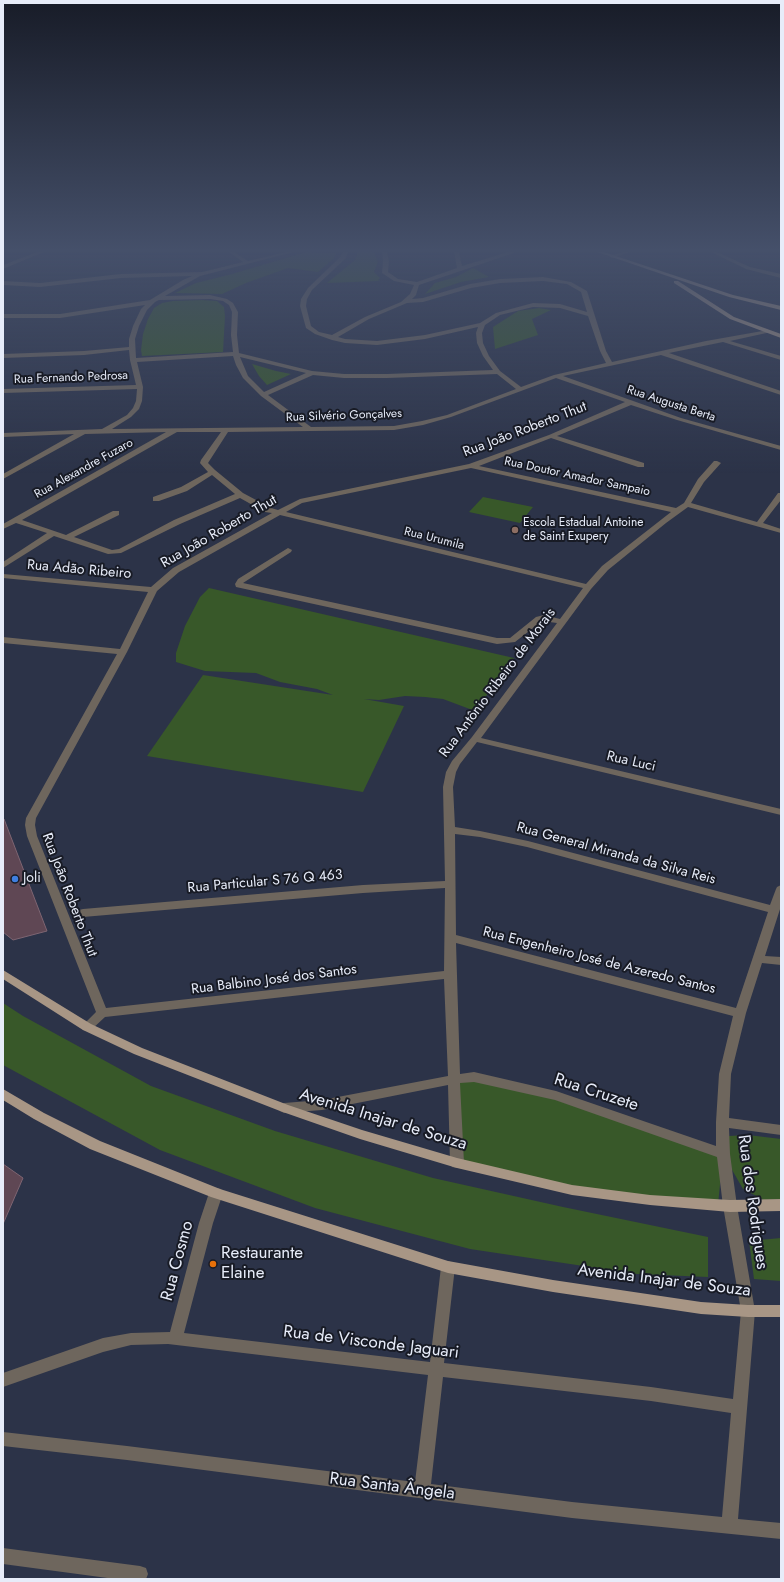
<!DOCTYPE html>
<html>
<head>
<meta charset="utf-8">
<style>
	body { margin:0 }
	#map { position:relative; width:784px; height:1582px; overflow:hidden; background:#2c3348; font-family:Jost,sans-serif }
	canvas { display:block }
	.frame { position:absolute; inset:0; border:4px solid #e7ecf9; pointer-events:none }
</style>
</head>
<body>
<div id="map">
<canvas width="784" height="1582"></canvas>
<div class="frame"></div>
</div>
<script>
const ctx = document.querySelector('canvas').getContext('2d');
ctx.lineJoin = 'round';
function fill(path, color) {
  ctx.fillStyle = color;
  ctx.fill(path, 'evenodd');
}
function shape(rows) {
  const path = new Path2D();
  for (const r of rows) {
    path.moveTo(r[0], r[1]);
    for (let i = 2; i < r.length; i += 2) path.lineTo(r[i], r[i + 1]);
  }
  return path;
}
function trace(path, color, width, dash) {
  ctx.strokeStyle = color;
  ctx.lineWidth = width;
  ctx.lineCap = dash ? 'butt' : 'round';
  ctx.setLineDash(dash || []);
  ctx.stroke(path);
}
function drawText(font, color, halo, rows, align = 'center') {
  ctx.font = font + ' Jost,sans-serif';
  ctx.lineWidth = 4;
  ctx.setLineDash([]);
  ctx.textBaseline = 'middle';
  ctx.strokeStyle = halo;
  ctx.fillStyle = color;
  for (const [text, x, y, turn = 0] of rows) {
    ctx.save();
    ctx.translate(x, y);
    ctx.rotate((+turn || 0) * Math.PI / 180);
    ctx.textAlign = isNaN(turn) ? turn : align;
    if (halo) ctx.strokeText(text, 0, 0);
    ctx.fillText(text, 0, 0);
    ctx.restore();
  }
}
fill(shape([
	[306,252,336,253,334,258,318,272,288,268,246,283,222,294,175,293,196,283,232,274],
	[357,252,374,252,378,262,374,272,380,278,378,280,380,281,327,283,355,260,357,255],
	[473,268,489,277,461,282,425,294,435,283,456,277],
	[202,300,217,301,224,307,225,316,223,352,142,356,141,350,143,334,148,319,154,308,162,303,173,301],
	[539,308,551,310,532,319,538,335,495,349,493,327,518,311],
	[252,364,276,371,291,374,267,385,259,376],
	[483,497,533,507,520,523,469,512],
	[209,588,514,658,475,711,443,699,425,697,405,696,379,700,364,699,404,706,363,792,147,756,203,675,333,695,317,689,280,682,256,673,205,671,176,662,176,653,185,626,200,597],
	[3,1003,23,1016,151,1086,275,1131,433,1178,563,1207,708,1237,708,1277,637,1274,470,1249,315,1208,160,1150,3,1065],
	[474,1078,547,1097,723,1154,718,1205,642,1199,457,1163,457,1081],
	[748,1135,781,1139,781,1199,764,1200,743,1189,731,1168,727,1147,729,1136],
	[781,1238,781,1281,754,1279,749,1241]
]), '#385829');
const building = shape([
	[3,819,4,819,47,931,13,940,3,932,3,819],
	[3,1164,23,1178,3,1224,3,1164]
]);
fill(building, '#5f4754');
trace(building, '#7e6572', 1);
fill(shape([
	[37,252,44,252,3,269,3,265,37,252],
	[229,252,234,252,248,261,286,252,294,252,200,276,165,296,210,295,227,299,233,303,238,312,237,335,239,353,312,371,344,374,387,374,493,370,483,356,477,343,476,333,478,327,425,339,377,345,345,343,332,340,315,334,306,328,300,306,301,299,308,288,340,257,343,252,348,252,346,258,312,290,307,299,306,306,311,326,319,332,332,335,365,317,401,302,410,294,414,285,394,281,382,273,383,261,382,252,387,252,389,261,388,272,398,279,417,282,457,268,454,252,459,252,462,266,508,252,514,252,514,253,419,285,416,295,412,299,423,298,470,284,500,279,543,277,571,282,587,291,606,351,612,362,706,341,768,330,771,332,730,341,781,356,781,360,723,342,669,353,781,391,781,395,661,355,563,376,681,418,781,446,781,450,677,420,631,405,557,436,644,463,644,467,638,467,551,438,479,466,676,508,684,503,698,479,714,461,717,461,721,463,704,482,691,503,757,522,778,493,781,493,781,500,763,523,781,529,781,533,688,507,666,523,608,570,591,589,481,738,781,809,781,815,477,742,460,764,456,772,453,787,455,827,480,831,528,841,770,905,776,889,777,887,781,885,781,906,765,956,781,957,781,965,762,963,746,1013,731,1074,729,1118,781,1125,781,1135,729,1128,730,1154,737,1206,755,1311,738,1519,781,1523,781,1539,572,1518,127,1460,3,1446,3,1432,127,1446,415,1482,428,1375,168,1344,131,1345,103,1352,3,1387,3,1373,103,1338,131,1333,170,1332,199,1223,209,1193,211,1189,216,1188,221,1189,223,1193,213,1223,184,1333,430,1362,441,1267,443,1263,448,1261,453,1263,455,1267,444,1363,651,1387,733,1399,741,1311,723,1206,717,1157,555,1100,474,1082,460,1083,464,1163,462,1167,457,1168,452,1167,450,1163,448,1085,322,1110,284,1113,280,1111,278,1108,280,1105,284,1103,322,1100,448,1076,444,979,105,1017,91,1030,87,1031,83,1030,81,1027,96,1012,27,836,25,825,26,818,117,654,3,643,3,637,120,649,148,592,3,578,3,574,151,587,173,568,272,513,265,512,240,498,180,524,121,553,108,554,54,536,3,568,3,562,47,533,16,523,3,529,3,524,166,432,85,434,3,479,3,474,74,434,3,437,3,433,102,429,127,415,133,408,136,401,137,389,3,393,3,389,136,385,130,360,129,350,84,355,3,358,3,354,84,351,129,347,129,339,133,326,141,309,145,305,60,318,3,318,3,314,60,314,150,300,183,280,192,276,121,278,40,287,3,285,3,281,40,283,121,274,202,272,243,262,229,252],
	[543,281,567,284,581,292,587,312,560,304,533,303,496,313,480,323,425,335,377,341,345,339,338,337,369,319,407,303,423,302,471,288,500,283,543,281],
	[210,299,223,301,229,305,232,312,231,335,233,352,136,358,135,339,139,326,147,310,155,302,159,300,210,299],
	[533,307,560,308,588,316,600,351,606,363,554,375,521,387,500,371,489,356,483,343,482,333,485,325,500,315,533,307],
	[233,356,236,365,243,378,261,396,303,427,112,429,131,417,139,409,142,401,143,387,137,362,233,356],
	[240,357,306,373,264,392,248,376,240,357],
	[497,374,516,389,447,415,422,421,394,426,311,427,268,395,313,375,344,378,387,378,497,374],
	[556,378,625,402,549,435,469,464,300,499,278,510,271,508,243,493,215,470,208,463,228,432,394,430,423,425,451,417,556,378],
	[177,432,221,432,201,460,200,463,208,472,181,487,153,497,153,501,159,501,187,491,212,475,235,494,174,520,119,549,112,550,74,537,119,515,119,511,113,511,66,535,22,520,177,432],
	[471,468,671,512,602,566,586,584,286,512,302,503,471,468],
	[280,515,583,588,560,619,544,615,536,617,510,638,497,638,243,583,291,552,292,550,288,548,238,579,235,584,236,587,497,644,515,642,542,621,557,623,472,737,452,761,446,772,443,787,445,881,363,885,83,909,79,910,77,913,79,916,83,917,363,893,445,888,444,971,106,1008,37,836,35,825,36,818,127,652,157,591,179,572,280,515],
	[455,834,480,837,527,847,768,912,736,1008,456,935,455,834],
	[456,943,733,1016,719,1074,716,1122,716,1146,556,1091,474,1072,460,1074,456,943],
	[443,1377,651,1401,731,1413,722,1517,572,1502,431,1484,443,1377],
	[623,252,630,252,612,258,609,256,623,252],
	[711,252,717,252,750,267,781,274,781,278,746,269,711,252],
	[3,1548,140,1566,146,1568,148,1574,146,1579,115,1579,3,1564,3,1548]
]), '#6e665d');
fill(shape([
	[597,252,604,252,733,295,781,306,781,310,729,297,597,252],
	[674,281,678,281,734,317,781,334,781,338,730,319,674,283,674,281],
	[3,970,91,1024,142,1048,288,1105,362,1130,457,1158,572,1185,650,1195,730,1200,781,1199,781,1211,730,1212,650,1205,572,1195,457,1168,360,1139,280,1111,134,1054,83,1030,3,979,3,970],
	[3,1089,44,1113,100,1141,220,1189,448,1261,553,1280,701,1302,748,1305,781,1305,781,1317,748,1317,701,1314,553,1292,448,1273,211,1197,90,1149,34,1119,3,1100,3,1089]
]), '#a89685');
const sky = ctx.createLinearGradient(0, 0, 0, 473);
sky.addColorStop(0, '#181c28');
sky.addColorStop(0.53, '#45506a');
sky.addColorStop(1, '#45506a00');
ctx.fillStyle = sky;
ctx.fillRect(0, 0, 784, 473);
for (const [x, y, r, color] of [
	[515,530,4,"#8d6e63"],
	[15,879,4,"#3f7fe0"],
	[213,1264,4,"#e8710a"]
]) {
  const dot = new Path2D();
  dot.arc(x, y, r, 0, 2 * Math.PI);
  ctx.fillStyle = color;
  ctx.fill(dot);
  trace(dot, '#181b25', 1.5);
}
drawText('12px', '#e7ecf9', '#181b25', [
	["Rua Fernando Pedrosa",71,378,-2],
	["Rua Augusta Berta",671,404,18],
	["Rua Silvério Gonçalves",344,416,-2],
	["Rua Alexandre Fuzaro",84,469,-29],
	["Rua Doutor Amador Sampaio",577,477,12],
	["Rua Urumila",434,539,14]
]);
drawText('12px', '#e7ecf9', '#181b25', [
	["Escola Estadual Antoine",523,523],
	["de Saint Exupery",523,537]
], 'left');
drawText('14px', '#e7ecf9', '#181b25', [
	["Rua João Roberto Thut",525,430,-21],
	["Rua João Roberto Thut",219,532,-30],
	["Rua Adão Ribeiro",79,570,5],
	["Rua Antônio Ribeiro de Morais",498,683,-53],
	["Rua Luci",631,762,13],
	["Rua General Miranda da Silva Reis",616,854,15],
	["Rua Particular S 76 Q 463",265,882,-5],
	["Rua João Roberto Thut",69,895,69],
	["Rua Engenheiro José de Azeredo Santos",599,961,14],
	["Rua Balbino José dos Santos",274,980,-7]
]);
drawText('14px', '#e7ecf9', '#181b25', [
	["Joli",23,879]
], 'left');
drawText('17px', '#e7ecf9', '#181b25', [
	["Rua Cruzete",596,1093,18],
	["Avenida Inajar de Souza",383,1120,17],
	["Rua dos Rodrigues",752,1202,82],
	["Rua Cosmo",178,1261,-75],
	["Avenida Inajar de Souza",664,1281,7],
	["Rua de Visconde Jaguari",371,1343,7],
	["Rua Santa Ângela",392,1487,7]
]);
drawText('17px', '#e7ecf9', '#181b25', [
	["Restaurante",221,1254],
	["Elaine",221,1274]
], 'left');
</script>
</body>
</html>
